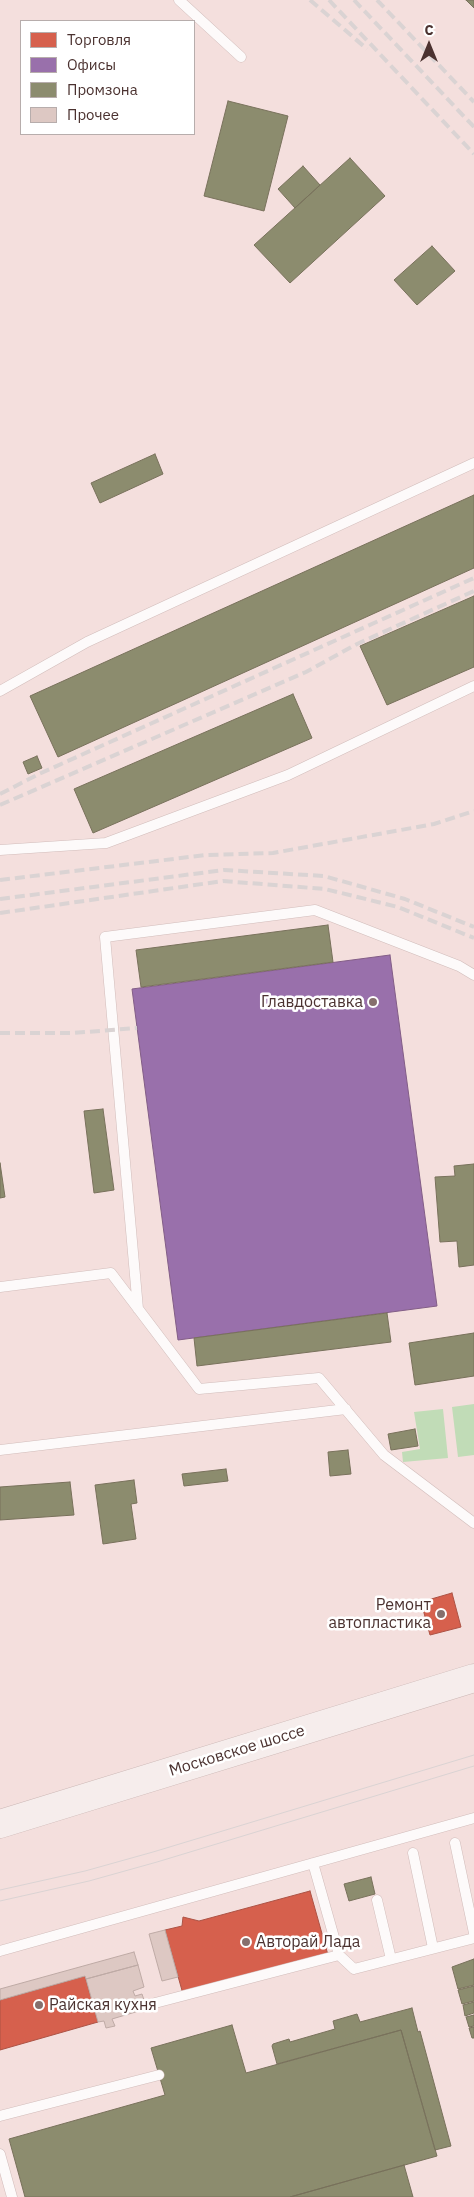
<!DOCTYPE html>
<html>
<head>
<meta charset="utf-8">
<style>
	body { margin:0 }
	#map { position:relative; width:474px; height:2197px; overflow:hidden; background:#f4dfdd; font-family:"IBM Plex Sans",sans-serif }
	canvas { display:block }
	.legend { position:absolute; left:20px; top:20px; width:175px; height:115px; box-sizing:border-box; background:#fff; border:1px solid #b7adac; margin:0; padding:6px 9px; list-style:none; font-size:15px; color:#4b3230 }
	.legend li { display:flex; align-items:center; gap:10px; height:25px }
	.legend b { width:25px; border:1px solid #b7adac }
	.north { position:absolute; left:404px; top:20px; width:50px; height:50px; -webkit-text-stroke:4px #fff; paint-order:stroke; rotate:0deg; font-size:14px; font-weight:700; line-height:20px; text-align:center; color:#4b3230 }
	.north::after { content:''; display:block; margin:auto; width:18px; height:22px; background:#4b3230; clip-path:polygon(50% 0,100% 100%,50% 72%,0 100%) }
</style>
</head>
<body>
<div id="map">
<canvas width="474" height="2197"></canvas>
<ul class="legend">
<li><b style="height:14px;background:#d6604d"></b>Торговля</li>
<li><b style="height:14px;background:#9970ab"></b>Офисы</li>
<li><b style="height:14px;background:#8c8c6e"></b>Промзона</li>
<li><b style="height:14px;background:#ddc8c3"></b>Прочее</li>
</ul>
<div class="north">С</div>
</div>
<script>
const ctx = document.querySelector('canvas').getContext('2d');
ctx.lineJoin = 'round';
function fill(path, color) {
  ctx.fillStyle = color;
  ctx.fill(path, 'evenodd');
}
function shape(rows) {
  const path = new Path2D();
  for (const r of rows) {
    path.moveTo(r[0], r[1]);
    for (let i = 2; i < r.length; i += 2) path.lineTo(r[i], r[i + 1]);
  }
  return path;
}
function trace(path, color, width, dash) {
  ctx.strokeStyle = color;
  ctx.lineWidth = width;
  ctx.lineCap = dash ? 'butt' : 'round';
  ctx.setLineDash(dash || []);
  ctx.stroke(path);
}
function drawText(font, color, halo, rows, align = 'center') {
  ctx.font = font + ' "IBM Plex Sans",sans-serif';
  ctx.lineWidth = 5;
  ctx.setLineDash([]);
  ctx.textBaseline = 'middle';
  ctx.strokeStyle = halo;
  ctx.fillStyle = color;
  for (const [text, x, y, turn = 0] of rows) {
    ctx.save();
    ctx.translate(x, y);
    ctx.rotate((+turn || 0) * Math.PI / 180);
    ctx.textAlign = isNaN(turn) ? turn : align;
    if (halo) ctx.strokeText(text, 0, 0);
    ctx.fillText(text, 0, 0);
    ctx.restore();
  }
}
fill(shape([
	[474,1404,474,1455,458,1457,452,1407],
	[443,1409,448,1458,403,1462,402,1452,420,1449,414,1412]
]), '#c1dcb7');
const shops = shape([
	[452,1593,461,1627,430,1635,421,1602,452,1593],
	[310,1891,328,1955,183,1994,165,1930,182,1926,183,1917,199,1921,310,1891],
	[85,1976,98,2022,0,2050,0,2000,85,1976]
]);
fill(shops, '#d6604d');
trace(shops, '#ac5244', 1);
const offices = shape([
	[390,955,437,1306,178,1340,132,989,390,955]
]);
fill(offices, '#9970ab');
trace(offices, '#825d86', 1);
const industry = shape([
	[466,0,474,0,474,8,466,0],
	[228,101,288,116,264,211,204,196,228,101],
	[350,158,385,196,290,283,254,245,350,158],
	[303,166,320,185,295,208,278,189,303,166],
	[432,246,455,271,417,305,394,280,432,246],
	[155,454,163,474,100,503,91,483,155,454],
	[474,495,474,568,58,757,30,696,474,495],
	[474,596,474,667,387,705,360,646,474,596],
	[293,694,312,738,93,833,74,789,293,694],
	[37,756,42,768,28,774,23,762,37,756],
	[328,925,333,962,141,987,136,950,328,925],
	[103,1109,114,1190,94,1193,84,1111,103,1109],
	[0,1163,5,1197,0,1198,0,1163],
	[474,1164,474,1265,459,1267,457,1241,440,1242,435,1177,455,1176,454,1166,474,1164],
	[387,1313,391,1342,197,1366,194,1338,387,1313],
	[474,1333,474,1376,415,1385,409,1343,474,1333],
	[415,1429,418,1446,391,1450,388,1434,415,1429],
	[348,1450,351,1474,330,1476,328,1452,348,1450],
	[226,1469,228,1481,184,1486,182,1474,226,1469],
	[134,1480,137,1503,131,1504,136,1539,103,1544,95,1485,134,1480],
	[70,1482,74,1515,0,1520,0,1487,70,1482],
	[371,1877,375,1894,349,1901,344,1884,371,1877],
	[474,1959,474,1985,458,1989,452,1967,474,1959],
	[474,1986,474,2001,462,2004,458,1990,474,1986],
	[474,2002,474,2013,465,2016,463,2005,474,2002],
	[412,2008,418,2032,420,2031,451,2146,435,2150,401,2030,277,2064,272,2046,273,2044,289,2039,290,2042,335,2029,333,2021,357,2014,360,2022,412,2008],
	[474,2015,474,2026,469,2027,466,2017,474,2015],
	[232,2025,246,2073,401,2030,437,2156,290,2197,25,2197,9,2139,165,2095,151,2048,232,2025],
	[474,2027,474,2038,472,2038,469,2028,474,2027],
	[404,2165,413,2197,290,2197,404,2165]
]);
fill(industry, '#8c8c6e');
trace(industry, '#78715b', 1);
const building = shape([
	[165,1930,178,1977,162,1981,149,1934,165,1930],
	[134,1952,138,1965,86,1979,85,1976,0,2000,0,1989,134,1952],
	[138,1965,144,1987,133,1991,135,1996,142,1994,145,2003,137,2005,139,2011,112,2019,115,2026,106,2028,104,2021,98,2022,86,1979,138,1965]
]);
fill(building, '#ddc8c3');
trace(building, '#beaaa5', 1);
const lane = shape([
	[179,0,241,57],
	[0,691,87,642,474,463],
	[0,850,106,843,288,775,474,686],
	[0,1287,111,1273,199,1389,319,1378,384,1455,474,1523],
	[138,1309,105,937,315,910,459,966,474,975],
	[0,1450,346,1409],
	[455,1843,474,1933],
	[413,1853,433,1948],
	[377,1900,391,1959],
	[0,1951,474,1818],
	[339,1955,354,1969,474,1938],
	[155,2003,339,1955,313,1863],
	[0,2116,159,2075],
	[0,2154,12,2197]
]);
const primary = shape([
	[0,1824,474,1678]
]);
trace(lane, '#d1bcba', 11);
trace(primary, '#c9b4b2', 29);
trace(lane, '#fdfafa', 10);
trace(primary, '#f6edec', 28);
trace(shape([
	[0,1890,85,1871,153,1852,474,1755],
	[0,1901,89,1881,157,1862,474,1766]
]), '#dad3d3', 1);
trace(shape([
	[310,0,367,49],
	[329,0,474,154],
	[354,0,474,127],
	[377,0,474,102],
	[0,794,39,774,474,578],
	[0,805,306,672,357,644,474,591],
	[0,880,206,855,273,853,434,824,474,811],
	[0,899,224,870,324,876,405,899,474,927],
	[0,913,223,881,325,889,398,907,474,938],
	[0,1033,73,1033,137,1028]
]), '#dad3d3', 4, [10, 5]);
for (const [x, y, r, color] of [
	[373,1002,5,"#866f6d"],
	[441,1614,5,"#866f6d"],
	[246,1942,5,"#866f6d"],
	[39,2005,5,"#866f6d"]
]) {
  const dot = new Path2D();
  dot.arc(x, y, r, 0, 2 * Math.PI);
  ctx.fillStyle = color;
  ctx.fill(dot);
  trace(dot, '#fff', 2);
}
drawText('16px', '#4b3230', '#fff', [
	["Главдоставка",363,1002],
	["Ремонт",431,1605],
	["автопластика",431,1623],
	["Авторай Лада",256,1942,"left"],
	["Райская кухня",49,2005,"left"]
], 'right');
drawText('16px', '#4b3230', '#fff', [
	["Московское шоссе",237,1751,-17]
]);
</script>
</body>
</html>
